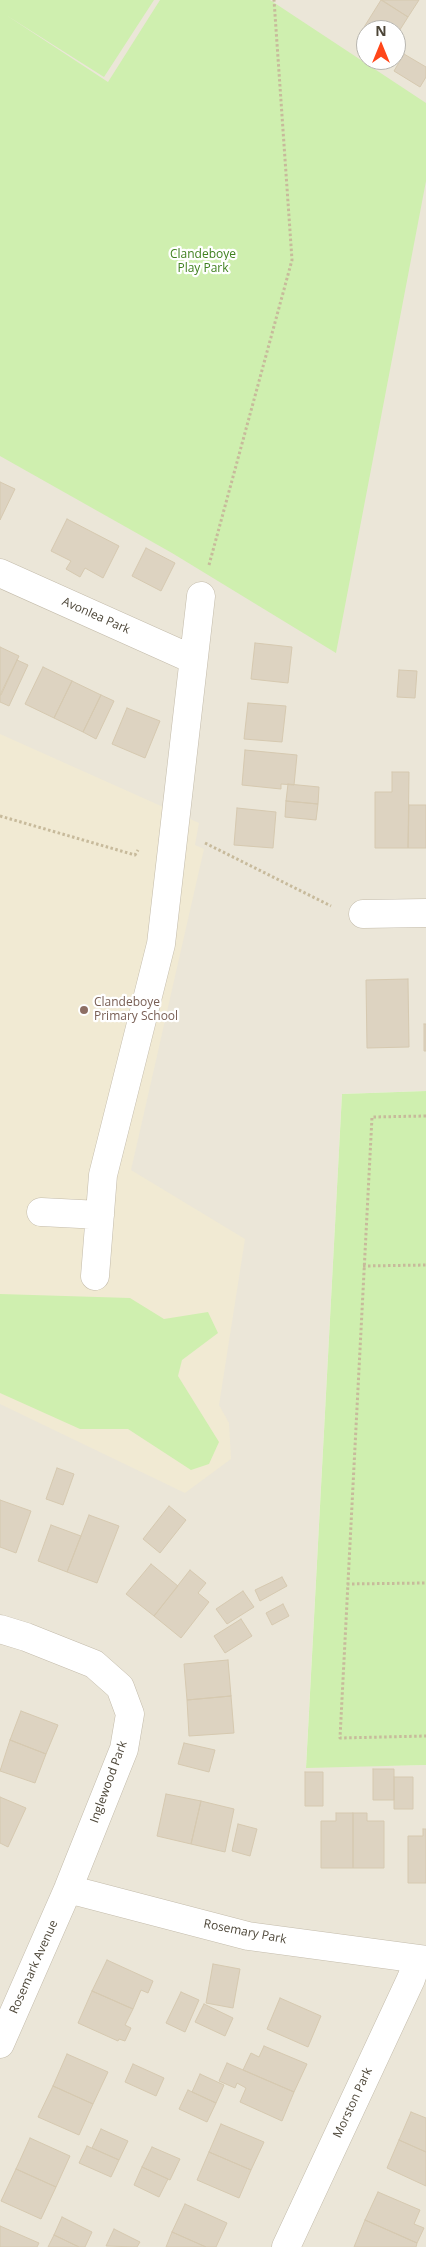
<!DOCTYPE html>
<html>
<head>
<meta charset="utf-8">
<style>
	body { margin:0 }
	#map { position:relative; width:426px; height:2247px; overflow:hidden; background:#f7f4ea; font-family:"Open Sans",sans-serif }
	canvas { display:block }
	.north { position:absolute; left:356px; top:20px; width:50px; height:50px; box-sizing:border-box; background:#fff; border:1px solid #b7b5af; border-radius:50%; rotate:0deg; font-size:14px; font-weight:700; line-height:20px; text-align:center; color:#4c4537 }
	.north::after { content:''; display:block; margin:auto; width:18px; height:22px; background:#ff4619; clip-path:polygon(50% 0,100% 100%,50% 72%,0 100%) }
</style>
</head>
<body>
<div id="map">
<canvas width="426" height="2247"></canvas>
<div class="north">N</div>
</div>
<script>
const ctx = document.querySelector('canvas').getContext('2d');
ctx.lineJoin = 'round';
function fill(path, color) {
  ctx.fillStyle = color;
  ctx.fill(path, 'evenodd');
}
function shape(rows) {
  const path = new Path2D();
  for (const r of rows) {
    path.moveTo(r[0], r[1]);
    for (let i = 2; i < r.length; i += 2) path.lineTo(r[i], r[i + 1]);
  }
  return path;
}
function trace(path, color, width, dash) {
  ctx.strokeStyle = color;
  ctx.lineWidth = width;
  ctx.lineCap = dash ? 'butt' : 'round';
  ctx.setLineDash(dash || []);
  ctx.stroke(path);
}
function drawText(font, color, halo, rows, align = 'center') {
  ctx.font = font + ' "Open Sans",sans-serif';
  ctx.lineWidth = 4.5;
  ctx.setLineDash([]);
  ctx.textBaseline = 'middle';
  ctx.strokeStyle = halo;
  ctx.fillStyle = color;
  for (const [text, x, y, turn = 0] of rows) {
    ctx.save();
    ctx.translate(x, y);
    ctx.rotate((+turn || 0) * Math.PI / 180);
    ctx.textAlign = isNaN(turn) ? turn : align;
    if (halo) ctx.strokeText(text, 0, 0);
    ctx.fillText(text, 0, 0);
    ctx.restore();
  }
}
fill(shape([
	[0,0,426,0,426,1091,342,1094,306,1767,426,1765,426,2247,0,2247],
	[366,30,396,30,396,60,366,60]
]), '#ebe6d8');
fill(shape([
	[0,734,199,823,195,845,204,849,131,1170,245,1239,219,1405,229,1423,231,1459,185,1493,0,1404]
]), '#f1ead3');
fill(shape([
	[0,0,154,0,104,77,6,15,108,82,160,0,270,0,426,103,426,181,336,653,172,553,0,456],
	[426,1091,426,1765,306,1768,342,1094],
	[0,1294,130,1298,164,1319,208,1312,218,1333,182,1360,178,1376,219,1442,209,1464,191,1470,128,1429,80,1429,0,1393]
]), '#cfefaf');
const building = shape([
	[381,0,408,17,396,36,396,30,366,30,366,36,361,32,381,0],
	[382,0,419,0,408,17,382,0],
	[404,54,426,67,426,77,420,87,394,71,404,54],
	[0,482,15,489,0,520,0,482],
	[67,519,119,546,103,578,85,568,80,577,66,569,71,561,51,551,67,519],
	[146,548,175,563,161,591,132,576,146,548],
	[255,643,292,647,288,683,251,679,255,643],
	[0,647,19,656,1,695,0,695,0,647],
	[17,660,28,665,9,706,0,702,0,695,17,660],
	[43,667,72,681,54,718,25,704,43,667],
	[399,670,417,671,415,698,397,697,399,670],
	[72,681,101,695,83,732,54,718,72,681],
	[101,695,114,701,96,739,83,732,101,695],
	[248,703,286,706,282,742,244,739,248,703],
	[127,708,160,721,145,758,112,744,127,708],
	[245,750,297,755,294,785,281,784,281,789,242,785,245,750],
	[392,772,409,772,408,848,375,848,375,792,392,792,392,772],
	[288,784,319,787,318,804,286,801,288,784],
	[286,801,318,804,316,820,285,817,286,801],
	[409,805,426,805,426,848,408,848,409,805],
	[237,808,276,812,273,848,234,845,237,808],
	[408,979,409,1047,367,1048,366,980,408,979],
	[424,1024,426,1024,426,1051,424,1051,424,1024],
	[57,1468,74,1474,63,1505,46,1499,57,1468],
	[0,1500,31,1511,16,1553,0,1547,0,1500],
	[169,1506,186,1520,160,1553,143,1539,169,1506],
	[89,1515,119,1526,97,1583,67,1572,89,1515],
	[51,1525,81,1536,67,1572,38,1561,51,1525],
	[151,1564,178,1586,154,1616,126,1594,151,1564],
	[190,1570,206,1583,198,1593,209,1602,181,1638,154,1616,190,1570],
	[282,1577,287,1586,260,1601,255,1590,282,1577],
	[243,1591,254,1607,227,1624,216,1609,243,1591],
	[283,1604,289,1616,272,1625,266,1613,283,1604],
	[241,1619,252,1636,225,1653,214,1636,241,1619],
	[228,1660,231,1696,187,1700,184,1664,228,1660],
	[231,1696,234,1733,189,1736,187,1700,231,1696],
	[21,1711,58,1725,46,1754,10,1740,21,1711],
	[10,1740,46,1754,35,1783,0,1771,10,1740],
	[184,1743,215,1750,209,1772,178,1764,184,1743],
	[373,1769,394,1769,394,1800,373,1800,373,1769],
	[305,1772,323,1772,323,1806,305,1806,305,1772],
	[394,1777,413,1777,413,1809,394,1809,394,1777],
	[166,1794,201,1801,191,1844,157,1836,166,1794],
	[0,1797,26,1808,8,1847,0,1843,0,1797],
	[201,1801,234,1809,225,1852,191,1844,201,1801],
	[336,1813,353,1813,353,1868,321,1868,321,1821,336,1821,336,1813],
	[353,1813,367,1813,367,1821,384,1821,384,1868,353,1868,353,1813],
	[238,1824,257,1829,250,1856,232,1851,238,1824],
	[423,1829,426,1829,426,1883,408,1883,408,1836,423,1836,423,1829],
	[107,1960,153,1981,148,1993,141,1990,133,2009,92,1991,107,1960],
	[213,1964,240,1969,233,2008,206,2003,213,1964],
	[92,1991,133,2009,125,2025,131,2028,125,2041,119,2039,118,2041,78,2023,92,1991],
	[181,1992,199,2000,185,2032,166,2023,181,1992],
	[280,1998,321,2016,308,2047,267,2029,280,1998],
	[204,2004,233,2018,225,2036,195,2022,204,2004],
	[264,2046,307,2064,294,2092,243,2070,251,2053,259,2057,264,2046],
	[67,2054,108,2072,93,2104,53,2086,67,2054],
	[227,2063,294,2092,282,2121,240,2102,246,2088,237,2083,235,2088,219,2081,227,2063],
	[133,2064,164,2078,156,2096,125,2082,133,2064],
	[200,2074,224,2085,216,2103,192,2092,200,2074],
	[53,2086,93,2104,79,2135,38,2117,53,2086],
	[188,2090,216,2103,207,2122,179,2109,188,2090],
	[411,2112,426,2118,426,2152,399,2140,411,2112],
	[221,2124,264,2142,251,2170,209,2152,221,2124],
	[101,2129,128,2141,119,2160,92,2148,101,2129],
	[30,2138,70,2156,56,2187,16,2169,30,2138],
	[399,2140,426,2152,426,2186,387,2168,399,2140],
	[87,2146,119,2160,111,2177,79,2163,87,2146],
	[152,2147,180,2159,170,2180,142,2167,152,2147],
	[209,2152,251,2170,239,2198,197,2180,209,2152],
	[142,2167,168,2179,159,2197,134,2185,142,2167],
	[16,2169,56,2187,41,2219,1,2201,16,2169],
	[378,2192,420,2210,414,2224,424,2228,417,2243,365,2220,378,2192],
	[185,2204,227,2223,216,2247,206,2247,172,2232,185,2204],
	[62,2217,92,2232,85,2247,79,2247,54,2235,62,2217],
	[365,2220,417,2243,416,2247,354,2247,365,2220],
	[0,2226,39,2243,37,2247,0,2247,0,2226],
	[114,2229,140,2242,137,2247,106,2246,114,2229],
	[172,2232,206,2247,166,2247,172,2232],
	[54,2235,79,2247,48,2247,54,2235]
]);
fill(building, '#ddd3c1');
trace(building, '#d6c9b0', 1);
const minor = shape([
	[0,573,192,659],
	[363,914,426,913],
	[41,1212,100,1215],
	[95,1276,103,1175,161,944,201,596],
	[0,1629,26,1637,94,1664,120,1687,130,1714,124,1749,68,1889,0,2044],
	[68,1889,248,1936,426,1960],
	[286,2247,411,1979,418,1959]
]);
trace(minor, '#c4bcab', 29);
trace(shape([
	[209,565,292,260,274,0],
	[0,816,135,855,138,850],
	[205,843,331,906],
	[426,1116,372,1117,340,1738,426,1736],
	[363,1266,426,1265],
	[347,1584,426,1583]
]), '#c7ba9b', 3, [2.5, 2.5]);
trace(minor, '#fff', 28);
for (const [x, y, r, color] of [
	[84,1010,5,"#8d6e63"]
]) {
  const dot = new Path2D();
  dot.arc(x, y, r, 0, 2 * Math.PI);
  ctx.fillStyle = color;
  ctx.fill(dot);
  trace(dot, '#fff', 2);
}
drawText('12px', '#408120', '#fff', [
	["Clandeboye",203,255],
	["Play Park",203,269]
]);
drawText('12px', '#4c4537', '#fff', [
	["Avonlea Park",96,616,24],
	["Inglewood Park",109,1782,-70],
	["Rosemary Park",245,1932,11],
	["Rosemark Avenue",34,1967,-66],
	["Morston Park",353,2103,-65]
]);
drawText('12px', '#785e54', '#fff', [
	["Clandeboye",94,1003],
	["Primary School",94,1017]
], 'left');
</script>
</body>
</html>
